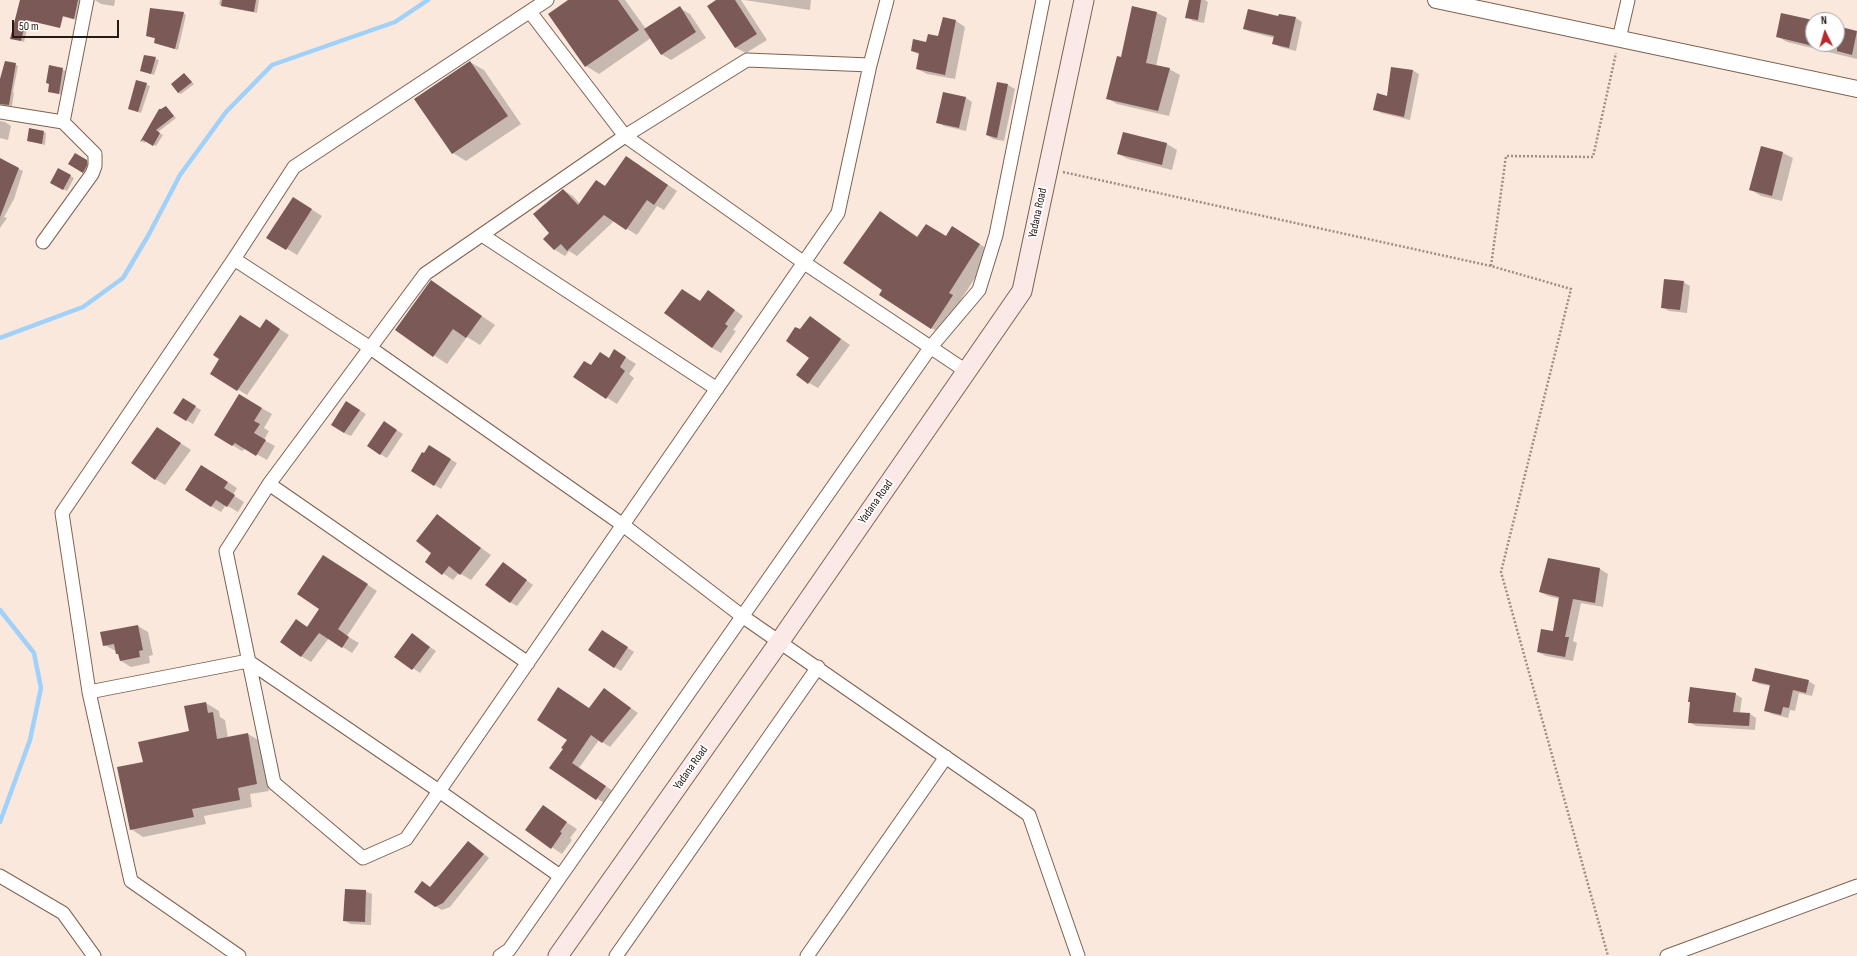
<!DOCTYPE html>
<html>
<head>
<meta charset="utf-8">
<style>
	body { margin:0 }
	#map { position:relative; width:1857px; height:956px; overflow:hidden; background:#fbe8dc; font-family:"Sofia Sans Condensed",sans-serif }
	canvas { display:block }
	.north { position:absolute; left:1805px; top:12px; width:40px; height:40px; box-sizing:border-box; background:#fff; border:1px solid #a8a4a1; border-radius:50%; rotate:355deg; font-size:11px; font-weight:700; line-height:16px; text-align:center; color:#261b14 }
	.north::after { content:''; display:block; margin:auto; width:14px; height:18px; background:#b8292c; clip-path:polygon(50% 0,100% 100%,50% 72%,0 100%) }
	.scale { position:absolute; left:12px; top:20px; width:107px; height:18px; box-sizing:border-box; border:2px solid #261b14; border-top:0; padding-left:5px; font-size:12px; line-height:14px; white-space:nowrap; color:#261b14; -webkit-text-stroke:3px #fff; paint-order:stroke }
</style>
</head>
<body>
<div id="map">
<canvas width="1857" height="956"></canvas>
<div class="north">N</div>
<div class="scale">50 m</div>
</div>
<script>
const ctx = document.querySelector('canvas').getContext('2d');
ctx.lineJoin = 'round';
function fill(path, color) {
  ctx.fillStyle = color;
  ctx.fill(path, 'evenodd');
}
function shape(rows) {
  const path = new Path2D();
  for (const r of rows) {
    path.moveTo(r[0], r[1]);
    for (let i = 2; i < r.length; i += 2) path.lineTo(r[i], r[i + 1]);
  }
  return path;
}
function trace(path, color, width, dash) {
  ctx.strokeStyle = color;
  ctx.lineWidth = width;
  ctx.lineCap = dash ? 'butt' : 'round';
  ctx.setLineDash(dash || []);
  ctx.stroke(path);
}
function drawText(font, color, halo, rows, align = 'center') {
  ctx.font = font + ' "Sofia Sans Condensed",sans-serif';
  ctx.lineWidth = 4;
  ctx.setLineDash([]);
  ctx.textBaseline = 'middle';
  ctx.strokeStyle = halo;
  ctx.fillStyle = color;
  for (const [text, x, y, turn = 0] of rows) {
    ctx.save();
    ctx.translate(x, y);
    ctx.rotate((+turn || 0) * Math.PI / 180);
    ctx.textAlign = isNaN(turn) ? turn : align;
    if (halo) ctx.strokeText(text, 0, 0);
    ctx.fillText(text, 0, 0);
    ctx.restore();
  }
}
fill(shape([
	[20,0,37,0,32,22,29,21,24,42,11,38],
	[59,0,82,0,77,20,59,16],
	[95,0,115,0,114,6,101,4],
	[220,0,259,0,257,13,221,6,219,4],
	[569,0,625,0,646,29,680,8,690,14,706,38,671,60,661,54,651,38,599,74,586,66],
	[718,0,741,0,767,40,746,53,736,48,709,6],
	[744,0,811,0,810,10],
	[1190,0,1205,0,1208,2,1204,23,1193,21,1187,17],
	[183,13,186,15,178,50,158,44,155,42,156,39,147,36],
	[1157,13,1167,18,1156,66,1169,69,1180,75,1169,116,1117,104,1107,98,1122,58],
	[1280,15,1296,18,1302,22,1296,51,1280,47,1273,43,1274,38,1251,32,1244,29,1279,17],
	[944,18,956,21,965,27,955,79,927,74,917,69,920,55,912,51,939,37],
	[1813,22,1813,44,1837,44,1837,27,1857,32,1857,59,1787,42,1777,36],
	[145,56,159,60,154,75,142,71],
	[470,62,484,70,521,124,466,161,453,153],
	[15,64,18,66,13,92,14,93,12,106,0,107,0,89],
	[50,67,66,71,62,95,49,91],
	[1412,70,1419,74,1410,120,1381,113,1374,109],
	[184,74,194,84,181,94,178,93],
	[137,81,150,86,141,113,129,109],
	[998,83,1008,85,1015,89,1004,141,993,139,987,135],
	[944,93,966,98,972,102,966,131,944,126,937,122],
	[166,107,176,118,158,132,163,135,156,146,147,141,144,143,142,141,160,110],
	[0,121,5,122,11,126,8,140,0,138],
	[43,132,46,133,45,145,28,141],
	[1123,134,1167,144,1177,150,1172,170,1128,159,1118,154],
	[1783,153,1793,158,1782,201,1761,196,1751,190],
	[75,154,90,163,86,174,70,163],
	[0,160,23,171,14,199,4,217,7,218,0,228],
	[636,163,677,191,664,210,657,206,637,235,614,221,577,256,569,251,565,256,555,250,544,239,551,233,563,190,573,196,580,204],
	[59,169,74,178,67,191,51,183],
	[303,204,322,216,297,255,268,237],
	[892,220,918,237,946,237,953,227,992,252,960,301,965,303,944,335,931,328,884,290],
	[431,281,495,325,480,345,467,337,447,364,396,330],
	[1683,282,1690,286,1687,313,1669,311,1662,307],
	[682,290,700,301,708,291,743,316,733,330,736,331,721,353,712,348],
	[241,316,261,329,267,321,289,335,247,395,211,373,221,359],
	[819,323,850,345,818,388,809,383,811,357,800,331],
	[625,357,636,364,629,374,634,378,617,404,574,377,592,366,609,359],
	[239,395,272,414,264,428,269,431,264,440,275,446,267,460,246,448,242,451,215,435],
	[183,399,201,410,193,424,174,413],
	[353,406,366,414,351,436,344,433],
	[390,426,403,434,387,458,380,454],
	[158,428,191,450,165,485,155,479],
	[429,447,457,463,441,489,412,471],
	[212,472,237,488,233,495,244,502,238,512,226,505,221,512,211,506],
	[437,516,491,555,471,580,459,573,453,580,426,562,433,553],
	[333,562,377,591,347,636,359,643,352,653,329,638,311,662,301,656,296,620,308,627,321,609],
	[509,567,533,585,517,606,510,602],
	[1600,569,1608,574,1603,607,1581,603,1573,641,1577,643,1573,661,1546,656,1538,652,1554,633,1560,599,1548,596,1540,592],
	[138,626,148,632,153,655,149,656,150,663,131,667,121,661,120,655,116,651,104,645],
	[608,635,634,652,621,671,614,667],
	[418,639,436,651,420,673,396,657],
	[1753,680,1808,681,1815,685,1812,696,1799,693,1795,711,1790,710,1788,718,1772,714,1765,710,1771,686,1759,684],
	[604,689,638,713,610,747,599,740,579,768,613,791,604,803,550,768],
	[1735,694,1742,698,1740,713,1750,714,1756,718,1755,730,1696,726,1689,722],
	[206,703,219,711,220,717,225,720,228,738,248,734,260,741,269,791,250,794,252,807,204,816,206,824,143,837,131,829,144,763,190,732],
	[543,807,577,829,570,838,572,840,562,854,526,830],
	[474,846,489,858,450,907,442,910,435,906,431,888],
	[365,891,372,894,371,925,351,924,344,921]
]), '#0003');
trace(shape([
	[0,338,83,307,123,278,148,236,180,175,226,112,272,65,395,22,428,0],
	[0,610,34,653,41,688,30,740,0,822]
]), '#9fd1fb', 4.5);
fill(shape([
	[20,0,78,0,74,19,63,16,60,28,26,20,21,41,10,39],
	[222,0,256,0,254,12,221,6],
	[568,0,618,0,639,30,585,67,548,14],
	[716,0,735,0,757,34,735,48,707,6],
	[1189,0,1201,0,1198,20,1185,18],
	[680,6,696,32,661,55,644,29],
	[1132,6,1157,12,1146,63,1170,68,1158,111,1106,99,1117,56,1121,57],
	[150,8,184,12,175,49,154,43,155,38,146,36],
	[1248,9,1278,16,1279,14,1296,17,1289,48,1272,44,1274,36,1243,29],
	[1781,13,1813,20,1813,46,1776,37],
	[943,17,956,20,945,75,916,69,919,53,911,51,913,39,926,42,928,34,938,36],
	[1837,26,1857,31,1852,55,1837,51],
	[144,55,156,57,151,74,140,71],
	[5,61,16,63,9,105,0,104,0,79],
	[470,61,508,116,452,154,414,99],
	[49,65,63,68,59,94,48,92,49,84,46,83],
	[1391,67,1413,70,1404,117,1373,110,1377,93,1387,96],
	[184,73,192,82,178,93,171,84],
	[136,80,147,83,138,112,128,109],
	[997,82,1008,84,997,138,986,135],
	[943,92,966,97,959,128,936,123],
	[166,106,174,116,156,130,160,133,153,146,143,140,140,142,159,109,161,109],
	[29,128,44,131,42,144,27,141],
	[1123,132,1167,143,1162,165,1117,154],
	[1761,146,1783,152,1772,196,1749,190],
	[75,153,87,160,87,165,83,173,68,164],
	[626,156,668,185,654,205,647,200,626,230,604,215,567,251,561,244,554,250,543,239,549,233,533,214,563,189,578,205,596,180,605,186],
	[0,158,19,168,0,217],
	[58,168,71,175,63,190,50,183],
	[293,197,312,209,286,250,266,238],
	[880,211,917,237,926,224,946,236,952,226,980,244,949,293,953,295,931,329,879,295,882,290,843,263],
	[1664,279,1684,281,1680,310,1661,308],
	[431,280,482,316,466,338,453,329,433,357,395,330],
	[682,289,700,301,708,290,735,310,725,324,728,326,712,348,664,313],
	[240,315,260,328,266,319,280,329,237,391,210,374,219,359,213,355],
	[810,316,841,339,808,384,796,375,809,358,786,341,795,327,800,329],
	[614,349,626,357,620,367,625,371,606,399,573,377,584,361,591,365,600,352,609,358],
	[239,394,262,408,254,421,260,424,254,433,266,440,256,456,235,443,232,446,214,435],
	[183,398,196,406,186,421,173,413],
	[346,401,360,410,344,433,331,425],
	[384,421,397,430,380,455,367,446],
	[157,427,181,443,155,480,131,463],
	[429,445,451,459,434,486,411,471,422,452,424,453],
	[201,465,228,482,224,488,235,495,227,507,216,500,211,507,185,490],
	[437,514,481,548,460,575,449,566,442,575,425,562,431,553,416,541],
	[323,555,368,584,338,629,349,637,342,648,319,633,301,657,280,642,296,619,307,627,319,609,297,594],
	[1548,558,1600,568,1595,603,1573,599,1565,637,1569,637,1565,657,1537,652,1541,629,1553,631,1559,597,1539,592],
	[503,562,527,580,510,603,485,585],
	[138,625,143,650,139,651,140,657,120,661,118,654,116,654,114,644,103,646,100,632],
	[602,630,628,647,614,668,588,650],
	[412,633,430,647,412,670,394,657],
	[1755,668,1809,680,1806,693,1793,690,1789,708,1783,707,1781,715,1764,711,1770,685,1752,681],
	[558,687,589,708,604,688,631,708,602,743,591,735,572,763,606,786,596,800,549,768,563,749,561,748,567,740,537,720],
	[1690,687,1736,693,1733,712,1750,713,1749,726,1688,723,1690,702,1688,702],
	[206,702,208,713,213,712,217,739,248,733,257,784,238,788,240,800,192,809,194,817,130,830,117,767,143,762,138,742,189,731,184,706],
	[543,805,567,822,560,832,562,833,551,849,525,830],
	[468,841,484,854,443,903,435,907,414,892,422,881,430,887],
	[345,889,366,890,365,922,343,921]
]), '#7a5957');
const minor = shape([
	[530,12,625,136,803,262,966,371],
	[1619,39,1628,0],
	[870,65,747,60,625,136,425,274,269,484,226,551,274,783,363,858,406,839,838,213,870,65,887,0],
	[0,112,63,122,87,0],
	[482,235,717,389],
	[43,242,92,174,95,166,95,154,63,122],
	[234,259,369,347,623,525,742,616,1029,815,1078,956],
	[269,484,528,663],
	[89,692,248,661,439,791,560,876],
	[0,876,63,913,94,956],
	[239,956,131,881,89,692,62,513,234,259,294,167,547,0],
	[500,956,509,950,930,348,979,290,996,235,1043,0],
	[616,956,818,667],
	[807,956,946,757],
	[1667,956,1857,886]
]);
const tertiary = shape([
	[1436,0,1857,89]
]);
const secondary = shape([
	[558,956,780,641,1022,291,1084,0]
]);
trace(minor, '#7d6250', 15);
trace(tertiary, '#7d6250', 18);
trace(secondary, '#7d6250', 21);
trace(shape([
	[1063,172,1491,266,1571,289,1501,572,1608,956],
	[1491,266,1506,156,1593,157,1616,53]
]), '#9d8d83', 2.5, [2, 2]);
trace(minor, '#fff', 13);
trace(tertiary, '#fff', 16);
trace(secondary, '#fae9e6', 19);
drawText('12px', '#261b14', '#fff', [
	["Yadana Road",1038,213,-78],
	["Yadana Road",876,502,-55],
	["Yadana Road",691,768,-55]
]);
</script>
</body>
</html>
